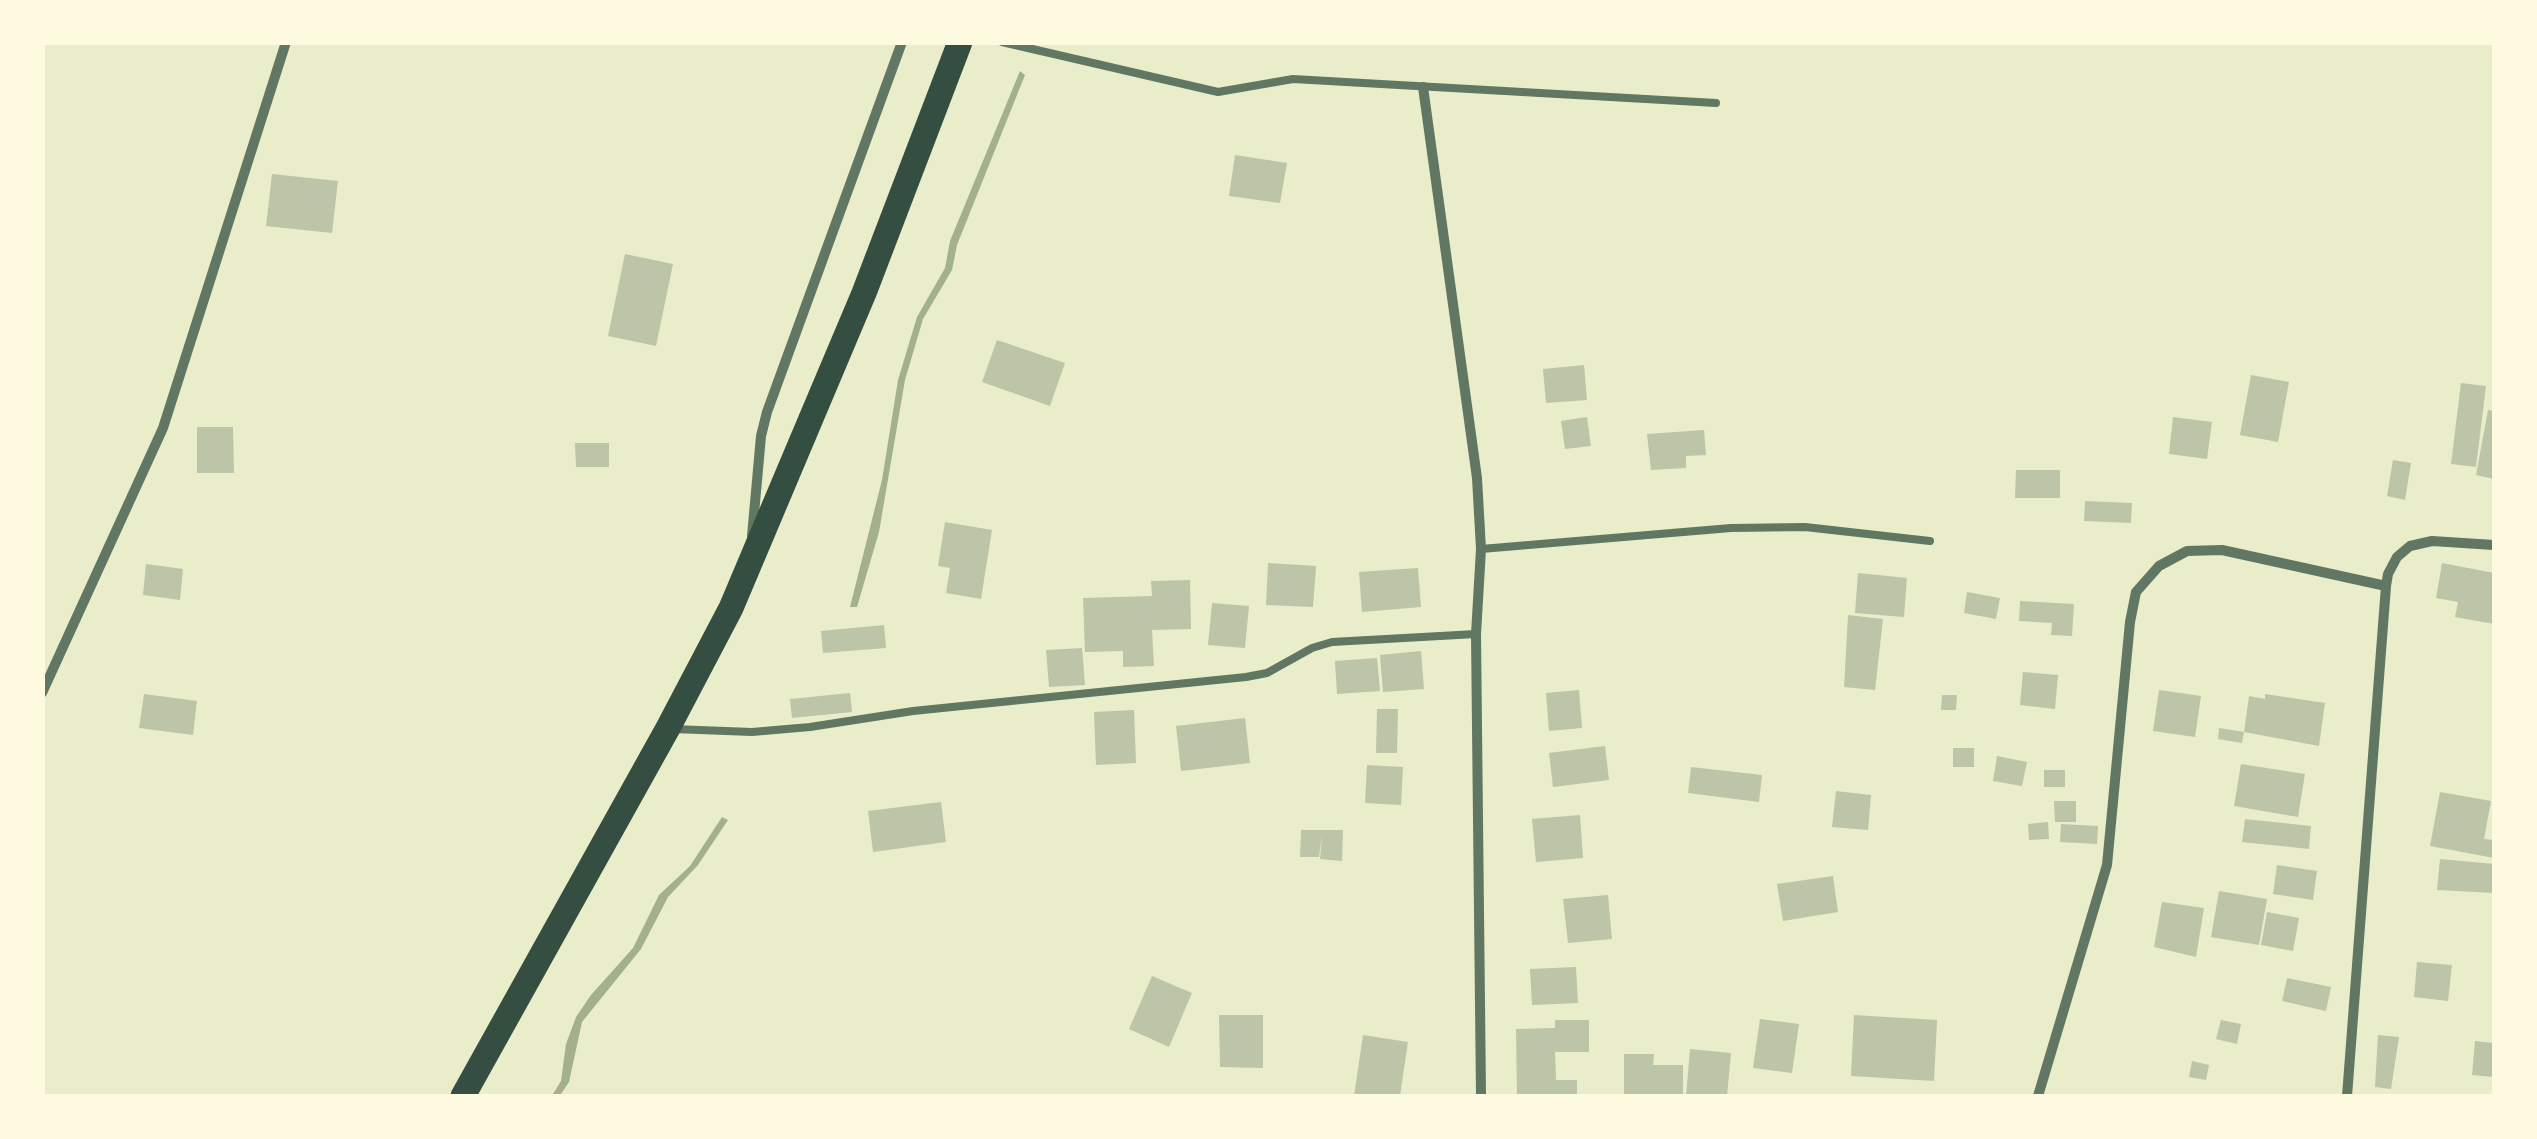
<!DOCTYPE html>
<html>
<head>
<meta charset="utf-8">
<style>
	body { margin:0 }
	#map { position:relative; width:2537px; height:1139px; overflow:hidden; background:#e9edc9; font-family:Karla,sans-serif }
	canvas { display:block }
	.frame { position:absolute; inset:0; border:45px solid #fefae0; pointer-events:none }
</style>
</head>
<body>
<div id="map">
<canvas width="2537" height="1139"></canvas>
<div class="frame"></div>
</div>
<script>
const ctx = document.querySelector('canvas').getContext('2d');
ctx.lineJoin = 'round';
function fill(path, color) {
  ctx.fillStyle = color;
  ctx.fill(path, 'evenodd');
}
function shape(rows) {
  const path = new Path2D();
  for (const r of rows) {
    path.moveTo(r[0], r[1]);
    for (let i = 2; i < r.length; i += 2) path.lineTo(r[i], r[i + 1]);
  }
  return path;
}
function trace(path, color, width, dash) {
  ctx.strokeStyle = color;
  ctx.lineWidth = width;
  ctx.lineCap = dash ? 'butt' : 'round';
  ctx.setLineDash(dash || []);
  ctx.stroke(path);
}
fill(shape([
	[1020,71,1025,75,957,245,952,270,923,319,905,380,879,532,857,607,850,607,882,480,898,380,917,317,945,268,950,241],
	[722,817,728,820,698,865,668,897,641,949,582,1022,569,1082,561,1094,553,1094,561,1081,566,1044,576,1017,591,995,633,948,659,895,690,866]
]), '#a3b18a');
fill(shape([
	[1235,155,1287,163,1280,203,1229,196],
	[272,174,338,181,332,233,266,226],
	[625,254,673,264,656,346,608,336],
	[997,340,1065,363,1050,406,982,382],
	[1584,365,1587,400,1546,403,1543,369],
	[2251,375,2289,382,2278,442,2240,435],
	[2461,383,2486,386,2476,467,2451,464],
	[2488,410,2494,411,2494,479,2476,475],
	[1587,417,1591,446,1565,449,1561,421],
	[2173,417,2212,422,2207,459,2169,454],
	[197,427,233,427,234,473,197,473],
	[1704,430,1706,455,1686,456,1686,468,1651,470,1647,434],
	[575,443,609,443,609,467,576,467],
	[2393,460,2411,463,2405,500,2387,496],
	[2016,470,2060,470,2060,498,2015,498],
	[2085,501,2132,503,2131,523,2084,521],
	[945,522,992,530,981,599,946,593,950,568,938,566],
	[1268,563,1316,566,1313,607,1266,605],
	[2442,563,2494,573,2494,624,2455,617,2458,602,2436,598],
	[146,564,183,569,180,600,143,595],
	[1418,568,1421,607,1362,612,1359,572],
	[1858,573,1907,578,1904,617,1855,613],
	[1190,580,1191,629,1152,630,1154,666,1123,667,1123,651,1085,652,1083,598,1152,596,1151,581],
	[1967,592,2000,598,1996,619,1964,613],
	[2020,601,2074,604,2072,636,2051,635,2052,623,2019,621],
	[1212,603,1249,606,1245,648,1208,645],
	[1848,615,1883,619,1875,690,1844,687],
	[884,625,886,648,823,653,821,631],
	[1082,648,1085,685,1049,687,1046,650],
	[1421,651,1424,689,1383,692,1380,655],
	[1377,658,1380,691,1337,694,1335,661],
	[2023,672,2058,675,2055,709,2020,705],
	[1579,690,1582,728,1549,731,1546,693],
	[2159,690,2201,696,2195,737,2153,731],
	[850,693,852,712,792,718,790,699],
	[144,694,197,701,193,735,139,728],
	[2265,694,2325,703,2319,746,2244,732,2242,743,2218,739,2219,728,2244,732,2249,696,2265,699],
	[1942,695,1957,695,1956,710,1941,710],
	[1377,709,1398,709,1397,753,1376,753],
	[1134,710,1136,763,1096,765,1094,712],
	[1245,718,1250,763,1181,771,1176,726],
	[1605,746,1609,780,1553,787,1549,753],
	[1953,748,1974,748,1974,767,1953,767],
	[1997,756,2027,762,2022,786,1993,781],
	[2241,764,2305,774,2298,817,2234,806],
	[1367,765,1403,767,1401,805,1365,803],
	[1691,767,1762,775,1759,802,1688,793],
	[2044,770,2065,770,2065,787,2044,787],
	[1836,791,1871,795,1868,830,1832,827],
	[2440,792,2491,801,2484,839,2494,840,2494,858,2430,846],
	[2054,801,2076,801,2076,822,2055,822],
	[941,802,946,842,873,852,868,811],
	[1580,815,1583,858,1536,862,1532,819],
	[2245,819,2311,826,2309,849,2242,842],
	[2048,822,2049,839,2029,840,2028,824],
	[2061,824,2098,826,2097,844,2060,842],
	[1301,830,1343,830,1342,861,1320,859,1322,835,1319,857,1300,857],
	[2440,859,2494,864,2494,893,2437,890],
	[2277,865,2317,871,2313,900,2273,894],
	[1833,876,1838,912,1783,921,1777,884],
	[2219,891,2267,899,2259,945,2211,937],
	[1608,895,1612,939,1568,943,1563,899],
	[2162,902,2204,908,2196,957,2154,947],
	[2267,912,2299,918,2293,951,2261,945],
	[2417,962,2452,965,2448,1001,2414,997],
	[1576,967,1578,1003,1532,1005,1530,969],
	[1152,976,1192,993,1169,1047,1129,1029],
	[2287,978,2331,987,2326,1011,2282,1001],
	[1219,1015,1263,1015,1263,1068,1220,1067],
	[1854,1015,1937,1020,1934,1081,1851,1076],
	[1760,1019,1799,1024,1792,1073,1753,1068],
	[1555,1020,1589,1020,1589,1052,1555,1052,1556,1080,1577,1080,1577,1096,1517,1096,1516,1029,1555,1028],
	[2221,1020,2241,1024,2237,1044,2216,1039],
	[1363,1035,1408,1042,1400,1096,1354,1096],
	[2378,1035,2399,1037,2391,1089,2375,1087],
	[2475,1041,2494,1043,2494,1077,2472,1075],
	[1690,1049,1731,1053,1727,1096,1686,1096],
	[1624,1054,1654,1054,1653,1065,1683,1065,1683,1096,1624,1096],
	[2192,1061,2209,1065,2206,1080,2189,1077]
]), '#bcc5a7');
trace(shape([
	[1002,42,1218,92,1293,79,1716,103],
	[1481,549,1731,528,1805,527,1930,541],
	[673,729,752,732,810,727,913,711,1246,677,1267,673,1312,648,1332,642,1476,634]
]), '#617663', 8);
trace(shape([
	[1423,87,1477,478,1481,549,1476,634,1481,1096],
	[752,536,761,436,767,412,902,42],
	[42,693,163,428,286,42],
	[2038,1096,2107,865,2130,622,2136,592,2159,566,2187,551,2222,550,2386,586,2388,574,2397,557,2410,546,2432,541,2494,545],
	[2347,1096,2386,586]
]), '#617663', 10);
trace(shape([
	[463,1096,668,728,731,608,864,293,960,42]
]), '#344e41', 25);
</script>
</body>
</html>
